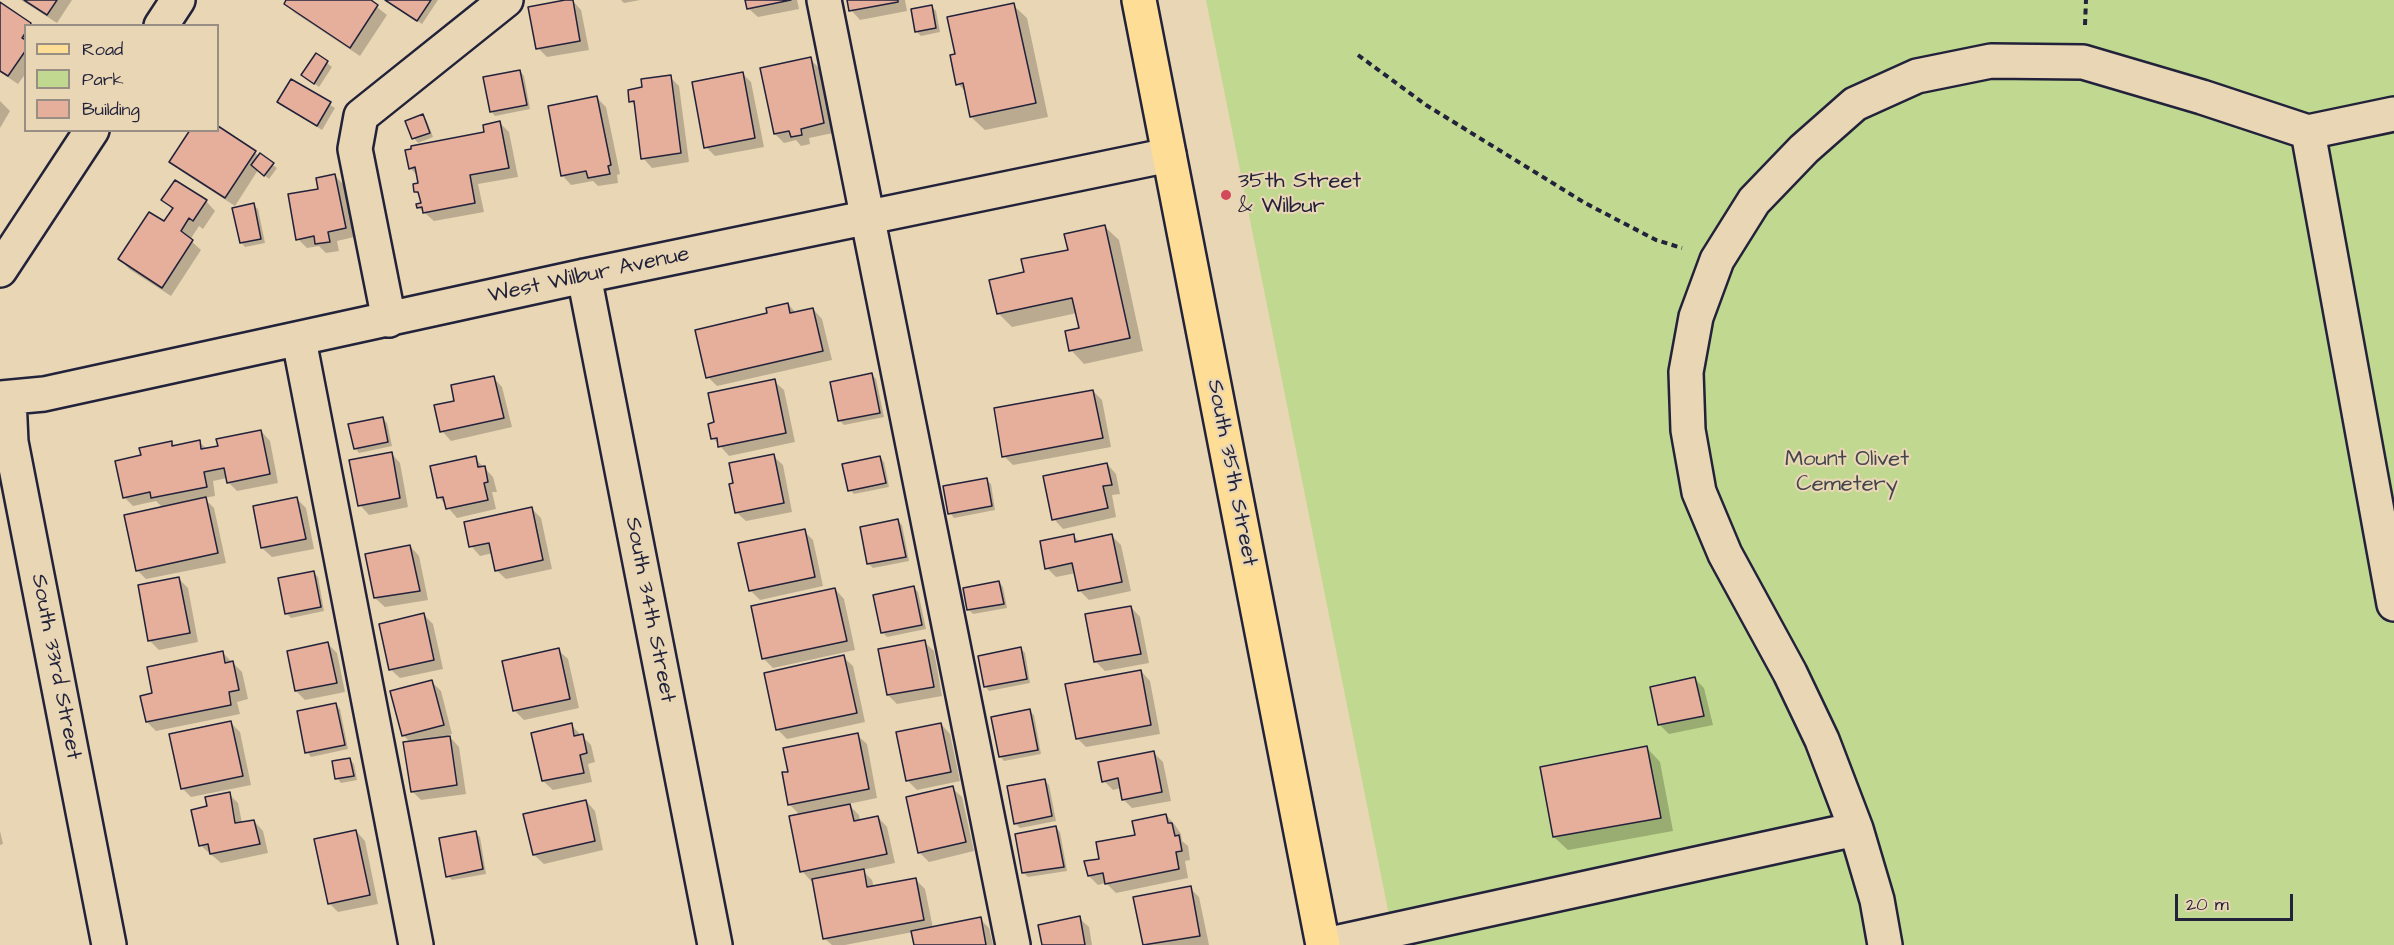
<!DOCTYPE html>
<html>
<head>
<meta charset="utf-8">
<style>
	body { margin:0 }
	#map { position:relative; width:2394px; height:945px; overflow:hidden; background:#e9d6b4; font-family:"Architects Daughter",sans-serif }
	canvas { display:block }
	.legend { position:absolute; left:24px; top:24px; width:195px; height:108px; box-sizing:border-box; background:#e9d6b4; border:2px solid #998e84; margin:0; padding:8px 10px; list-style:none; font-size:18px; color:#22223b }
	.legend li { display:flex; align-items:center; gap:12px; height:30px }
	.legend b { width:30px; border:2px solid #998e84 }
	.scale { position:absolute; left:2175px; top:894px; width:118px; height:27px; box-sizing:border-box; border:3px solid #22223b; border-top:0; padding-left:8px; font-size:18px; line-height:21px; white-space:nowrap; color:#22223b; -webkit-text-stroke:4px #e9d6b4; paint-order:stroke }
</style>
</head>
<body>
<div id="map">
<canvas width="2394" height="945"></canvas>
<ul class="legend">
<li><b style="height:8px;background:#fedd96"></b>Road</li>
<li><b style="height:16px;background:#c0d88f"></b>Park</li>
<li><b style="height:16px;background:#e6af9b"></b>Building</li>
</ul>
<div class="scale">20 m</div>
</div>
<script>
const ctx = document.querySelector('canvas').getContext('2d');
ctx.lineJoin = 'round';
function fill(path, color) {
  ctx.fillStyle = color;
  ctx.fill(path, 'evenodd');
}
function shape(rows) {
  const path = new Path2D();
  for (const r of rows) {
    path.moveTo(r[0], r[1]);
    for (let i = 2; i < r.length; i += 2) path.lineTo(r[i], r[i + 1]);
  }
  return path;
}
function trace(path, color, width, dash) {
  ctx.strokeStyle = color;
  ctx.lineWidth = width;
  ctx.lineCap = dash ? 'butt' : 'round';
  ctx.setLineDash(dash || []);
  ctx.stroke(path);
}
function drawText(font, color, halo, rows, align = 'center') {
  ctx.font = font + ' "Architects Daughter",sans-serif';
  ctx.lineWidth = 4.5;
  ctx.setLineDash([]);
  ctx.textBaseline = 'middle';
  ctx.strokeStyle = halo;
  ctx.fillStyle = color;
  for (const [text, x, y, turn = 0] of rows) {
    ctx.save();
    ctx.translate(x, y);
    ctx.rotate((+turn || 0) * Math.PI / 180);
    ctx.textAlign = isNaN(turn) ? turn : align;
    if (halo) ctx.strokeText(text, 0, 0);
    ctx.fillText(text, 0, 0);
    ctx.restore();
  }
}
fill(shape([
	[1206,0,2394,0,2394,945,1395,945]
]), '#c0d88f');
fill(shape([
	[21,0,72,0,57,23],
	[288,0,368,0,387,15,360,56,295,13,286,4],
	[387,0,438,0,422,24],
	[572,0,581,10,589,50,547,57,538,48],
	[621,0,640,0,624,3],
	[747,0,797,0,799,9,758,17,748,8],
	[849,0,905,0,907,11,860,20,851,10],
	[0,3,32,26,26,26,26,73,18,84,0,72],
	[1013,5,1027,18,1048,117,985,130,971,117,966,92,958,84,957,55],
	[932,7,936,11,940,32,921,36,916,31],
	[316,55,332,67,319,87,308,79],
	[810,59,819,68,833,133,809,138,810,144,801,146,796,140,784,143,775,134],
	[520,71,524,76,530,109,495,116,491,111],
	[742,73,751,82,764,147,715,156,706,147],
	[670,77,679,86,689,162,652,168,643,158,636,107,631,101,644,89],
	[292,81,335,108,322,130,279,102],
	[597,98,606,107,620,174,617,175,618,183,598,186,593,181,571,185,562,175],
	[0,101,10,111,0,128],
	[423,116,427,121,433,137,418,143,414,138],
	[500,123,509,132,518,177,478,184,484,212,434,221,418,207,423,204,421,197,416,192,420,184,418,176,410,168,486,133],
	[218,128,277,168,269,179,258,170,235,206,181,171,171,162,218,130],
	[335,176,344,185,354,237,337,241,339,251,326,253,319,246,307,248,298,239,320,190],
	[163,200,206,201,215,211,203,229,199,226,190,240,201,250,171,296,129,269,120,259,165,223,173,210],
	[253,205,258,209,265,243,245,247,241,242],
	[1105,227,1119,240,1143,351,1084,364,1071,350,1081,329,1077,313,1012,327,998,313,1069,251],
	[788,304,796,313,813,309,822,319,832,360,717,386,708,377,769,315],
	[872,375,876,379,884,417,844,425,839,420],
	[493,377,502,387,512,427,451,441,442,431],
	[774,381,784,390,795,442,729,456,713,438,716,423],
	[1093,391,1102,400,1111,447,1013,465,1004,456],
	[382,418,387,423,392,446,359,453,355,448],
	[261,431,270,441,278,483,237,491,228,482,227,478,213,481,215,496,204,498,214,508,226,563,146,579,137,570,163,508,156,501,133,506,124,497,143,456,171,442,176,447,199,442,207,449,220,447],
	[391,453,400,463,408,507,369,515,360,505],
	[773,456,783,465,792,512,746,521,736,512],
	[880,457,884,462,889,487,854,494,850,490],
	[475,458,493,477,497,492,492,492,496,509,457,518,439,497],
	[1107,464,1116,474,1120,494,1112,495,1116,517,1063,529,1054,519],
	[986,480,991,484,995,510,954,518,950,513],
	[297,499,306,508,314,549,272,557,262,548],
	[532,509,541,518,552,569,506,579,496,570,493,553,480,556,471,546],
	[898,521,902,525,909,561,873,568,868,563],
	[804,531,813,540,823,586,760,600,751,591],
	[1073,535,1080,543,1112,536,1121,545,1131,591,1089,600,1080,591,1076,573,1056,577,1047,568],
	[410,546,419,556,428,600,385,607,375,598],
	[313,572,318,577,324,611,291,618,286,613],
	[179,579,188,588,198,642,159,650,149,640],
	[999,582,1003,587,1007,608,973,614,969,610],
	[914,588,918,592,926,629,887,637,883,633],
	[835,589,844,599,855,650,773,668,764,659],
	[1131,607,1140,617,1149,663,1105,671,1095,661],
	[424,615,433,624,443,669,400,678,390,669],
	[924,642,934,651,942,696,897,704,888,695],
	[328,644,337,653,345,692,305,700,296,691],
	[1021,649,1025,653,1030,683,989,691,985,686],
	[558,650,568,659,579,708,524,720,515,711,504,662],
	[222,652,242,672,248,699,237,702,240,714,156,731,147,722,154,694],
	[843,657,853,666,865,722,787,739,778,730],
	[1141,671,1150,681,1160,734,1086,747,1077,738],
	[1695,679,1704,688,1713,725,1669,734,1660,725],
	[432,682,441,691,452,734,448,735,459,747,466,794,421,800,412,791,411,743,403,735],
	[336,705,340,709,348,749,311,757,307,752],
	[1029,711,1034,715,1041,754,1004,761,1000,756],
	[231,723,240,732,251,785,191,797,182,788],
	[941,724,950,734,960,781,917,790,908,781,898,734],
	[571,725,591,745,595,762,588,764,592,782,553,790,543,781],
	[857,735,867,744,877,798,848,804,859,815,860,821,878,817,887,827,895,863,862,870,872,880,874,888,916,880,925,889,933,928,980,919,989,928,993,945,915,945,913,932,845,945,832,945,824,938,814,880,811,881,802,871,801,816,789,804,789,773],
	[1647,748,1660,762,1673,831,1568,850,1554,837],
	[1154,753,1163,762,1171,801,1132,808,1123,799,1121,788,1113,790,1104,781],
	[349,759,354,764,357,780,341,783,337,778],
	[1045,781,1049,785,1056,821,1020,828,1015,823],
	[952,788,962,797,974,851,929,862,919,852],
	[229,794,238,803,242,823,254,821,263,831,268,853,221,863,200,845,209,807],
	[586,801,595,811,603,850,544,864,534,855],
	[1166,815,1175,825,1181,834,1182,841,1188,846,1190,860,1185,861,1188,878,1116,893,1106,883,1098,885,1089,876,1101,860],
	[1056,828,1060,832,1067,871,1028,877,1024,873],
	[0,831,3,844,0,845],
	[356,831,365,841,378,904,338,912,329,903],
	[475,833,480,837,486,874,452,880,448,876],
	[1190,888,1199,897,1209,945,1145,945,1135,898],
	[1079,918,1089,927,1092,945,1043,945]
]), '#0003');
const building = shape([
	[24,0,57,0,47,15,24,0],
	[286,0,371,0,378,5,350,48,284,4,286,0],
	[385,0,431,0,417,21,385,0],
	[565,0,573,0,580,41,536,49,528,7,565,0],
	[745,0,791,0,747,9,745,0],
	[847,0,898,0,898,2,849,11,847,0],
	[0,2,31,23,30,26,26,26,26,32,22,38,26,40,26,50,8,76,0,71,0,2],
	[1014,3,1036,103,970,117,963,83,956,85,950,55,955,54,947,17,1014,3],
	[932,5,936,28,915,32,911,9,932,5],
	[316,53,328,61,314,84,301,75,316,53],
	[811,57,824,123,801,129,802,135,791,137,789,131,774,134,760,68,811,57],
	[520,70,527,105,490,112,483,77,520,70],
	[743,72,755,138,704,148,692,82,743,72],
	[671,75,681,153,641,159,634,101,629,102,628,90,642,87,641,79,671,75],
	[291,79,331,102,317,126,277,102,291,79],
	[597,96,611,165,608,166,610,174,588,178,586,171,561,176,548,106,597,96],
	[423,114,430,133,412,139,405,121,423,114],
	[500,121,509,168,470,175,475,203,423,213,422,207,417,208,416,204,421,203,418,192,414,192,413,184,418,183,415,167,409,169,405,150,411,149,411,146,484,132,483,125,500,121],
	[218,126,256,151,225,198,169,162,190,130,218,130,218,126],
	[260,153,274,163,264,176,251,165,260,153],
	[335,174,346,228,328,232,330,242,315,244,314,236,296,240,288,194,318,189,316,178,335,174],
	[175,180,207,200,193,221,189,218,181,231,193,240,162,288,118,259,149,212,164,221,173,208,161,200,175,180],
	[254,203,261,239,240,243,232,208,254,203],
	[1105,225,1130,338,1069,351,1065,331,1079,328,1072,298,997,314,989,280,1024,272,1021,259,1068,250,1064,234,1105,225],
	[788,303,790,313,813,308,823,351,706,378,695,330,767,313,766,308,788,303],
	[872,373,880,413,838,421,830,382,872,373],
	[494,376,504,418,440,432,434,405,454,401,451,385,494,376],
	[775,379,786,433,718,447,717,438,711,439,708,424,714,422,708,393,775,379],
	[1093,390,1103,438,1002,457,994,408,1093,390],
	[383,417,388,442,354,449,348,424,383,417],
	[261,430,270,474,227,483,224,468,204,472,207,487,151,498,150,492,123,498,115,461,141,455,139,448,172,441,172,446,200,440,201,449,218,446,216,439,261,430],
	[392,452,400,498,358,506,349,460,392,452],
	[774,454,784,503,735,513,729,484,733,483,729,463,774,454],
	[476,456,478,467,485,466,488,482,484,483,488,500,446,509,443,497,437,498,430,466,476,456],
	[880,456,886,483,848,491,842,464,880,456],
	[1107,463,1112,485,1103,486,1108,508,1052,520,1043,476,1107,463],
	[987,478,992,506,948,514,943,486,987,478],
	[206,497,218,553,136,571,124,515,206,497],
	[297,497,306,539,261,548,253,506,297,497],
	[532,507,543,560,495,571,489,543,469,547,464,522,532,507],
	[898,519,906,557,867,564,860,527,898,519],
	[805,529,815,577,749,591,738,543,805,529],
	[1074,534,1075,542,1112,534,1122,582,1078,591,1072,563,1045,569,1040,541,1074,534],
	[410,545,420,591,374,598,365,554,410,545],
	[314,571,321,607,285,614,278,578,314,571],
	[179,577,190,633,148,641,138,585,179,577],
	[999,581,1004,604,967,610,963,588,999,581],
	[914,586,922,625,881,633,873,595,914,586],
	[835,588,847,641,762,659,751,606,835,588],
	[1131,606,1141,654,1094,662,1085,614,1131,606],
	[424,613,434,660,389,670,379,624,424,613],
	[925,640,934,687,887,695,878,649,925,640],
	[328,642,337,683,295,691,287,651,328,642],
	[1021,647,1027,679,984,687,978,656,1021,647],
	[559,648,570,699,513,711,502,661,559,648],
	[223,651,225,663,233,661,239,690,229,692,231,705,146,722,140,696,152,693,147,667,223,651],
	[844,655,857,713,776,730,764,673,844,655],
	[1141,670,1151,725,1076,739,1065,684,1141,670],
	[1695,677,1704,716,1658,725,1650,687,1695,677],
	[432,680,444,725,402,736,390,691,432,680],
	[336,703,345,745,305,753,297,711,336,703],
	[1030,709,1038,750,999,757,991,717,1030,709],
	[231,721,243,776,181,789,169,734,231,721],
	[572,723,574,736,583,734,587,753,580,755,584,773,542,781,531,733,572,723],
	[941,723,951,772,906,781,896,732,941,723],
	[858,733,869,789,788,805,782,772,788,772,783,748,858,733],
	[450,736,457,785,411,792,403,742,450,736],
	[1647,746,1661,818,1553,837,1540,767,1647,746],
	[1154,751,1162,792,1122,800,1118,778,1102,782,1098,762,1154,751],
	[350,758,354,776,335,779,332,761,350,758],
	[1045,779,1052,816,1014,824,1007,786,1045,779],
	[953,786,966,842,918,853,906,797,953,786],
	[230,792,235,823,254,820,260,844,210,854,208,844,199,846,191,810,207,806,205,797,230,792],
	[586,800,595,841,533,855,523,814,586,800],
	[850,804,854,821,878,816,887,854,800,872,789,816,850,804],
	[1166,814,1168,823,1172,823,1175,836,1179,835,1182,851,1176,852,1179,869,1105,884,1103,873,1088,876,1084,861,1099,859,1096,842,1135,835,1132,821,1166,814],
	[1056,826,1064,867,1022,873,1015,834,1056,826],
	[356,830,370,895,328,904,314,839,356,830],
	[476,831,483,869,446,877,439,838,476,831],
	[864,869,867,887,916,878,924,920,823,939,812,879,864,869],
	[1191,886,1200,936,1143,945,1133,897,1191,886],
	[1080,916,1085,945,1042,945,1038,925,1080,916],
	[981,917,986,945,914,945,911,931,981,917]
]);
fill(building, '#e6af9b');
trace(building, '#22223b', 1.5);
const minor = shape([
	[824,0,1013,945],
	[161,26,178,0],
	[2394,114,2308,132,2394,604],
	[0,270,92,130],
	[584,276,715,945],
	[389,320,355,149,361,116,506,0],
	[299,340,416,945],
	[0,398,44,394,584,276,1169,155],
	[9,398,11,442,109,945],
	[1325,945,1856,829],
	[1885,945,1877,900,1856,829,1822,740,1790,673,1725,554,1699,492,1688,430,1686,372,1696,317,1717,260,1754,201,1804,149,1855,104,1917,76,1991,61,2083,62,2202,97,2308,132]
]);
const major = shape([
	[1139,0,1323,945]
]);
trace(minor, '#22223b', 38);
trace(major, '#22223b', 38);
trace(shape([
	[2085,25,2086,0],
	[1358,55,1426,105,1585,203,1656,240,1682,248]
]), '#22223b', 4, [6, 4.5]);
trace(minor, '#e9d6b4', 33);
trace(major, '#fedd96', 33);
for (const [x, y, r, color] of [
	[1226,195,6,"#d1495b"]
]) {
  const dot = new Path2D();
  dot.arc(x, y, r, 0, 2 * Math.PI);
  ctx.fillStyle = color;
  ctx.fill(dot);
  trace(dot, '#e9d6b4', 2);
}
drawText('22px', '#22223b', '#e9d6b4', [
	["35th Street",1238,182],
	["& Wilbur",1238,207]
], 'left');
drawText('22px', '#22223b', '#e9d6b4', [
	["West Wilbur Avenue",589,276,-12],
	["South 35th Street",1231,473,79],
	["South 34th Street",649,610,79],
	["South 33rd Street",55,667,79]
]);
drawText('22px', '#42464c', '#e9d6b4', [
	["Mount Olivet",1847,460],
	["Cemetery",1847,485]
]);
</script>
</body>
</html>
